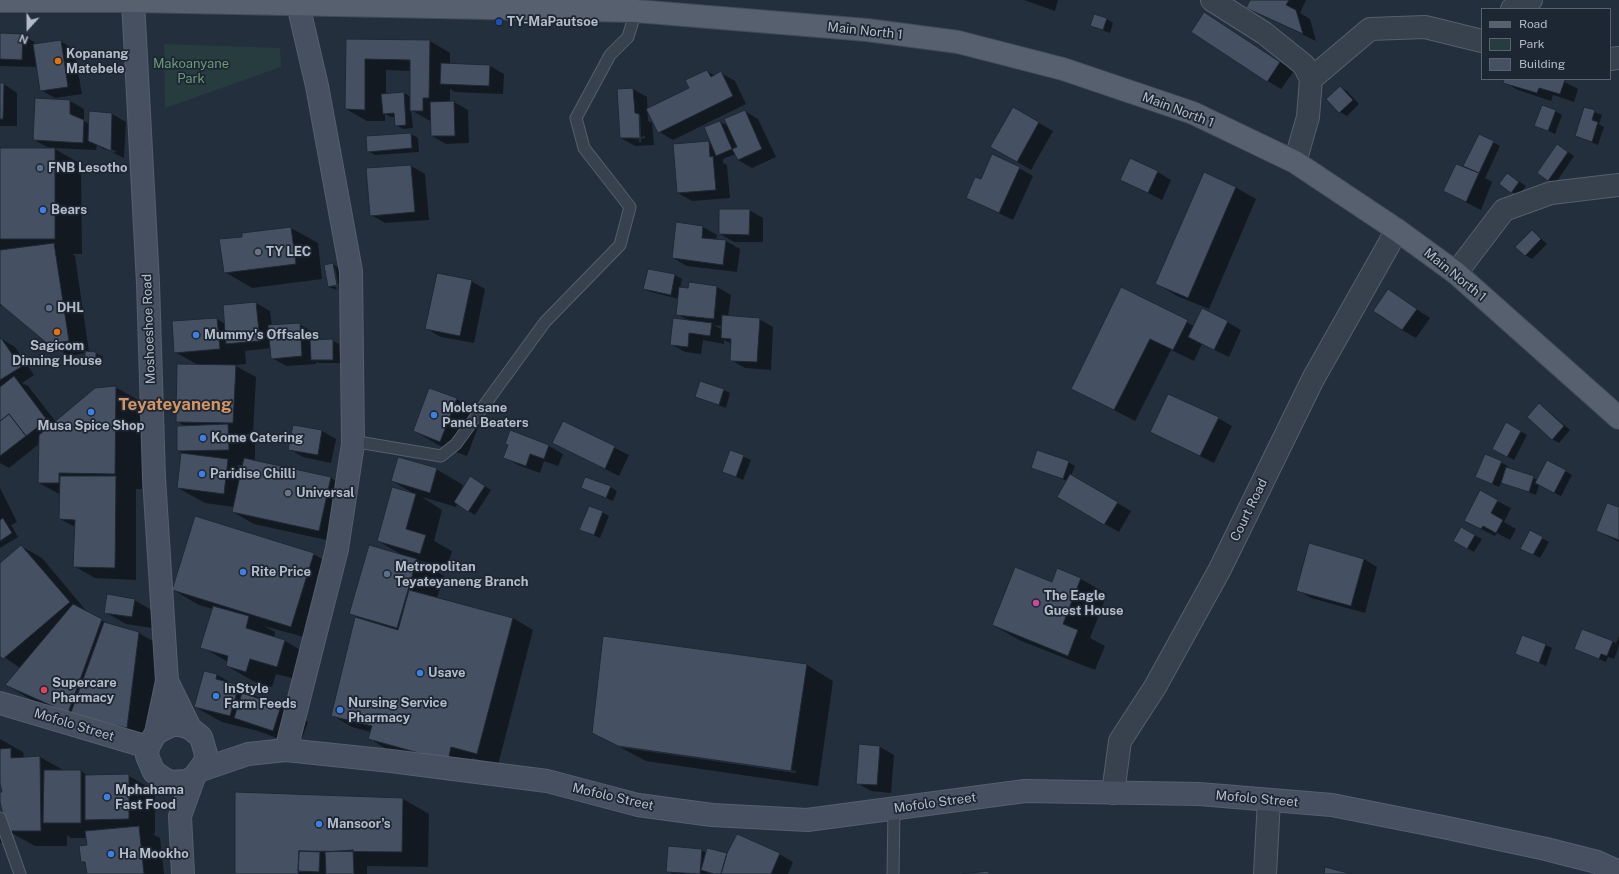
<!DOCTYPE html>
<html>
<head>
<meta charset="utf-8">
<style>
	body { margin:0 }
	#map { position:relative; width:1619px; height:874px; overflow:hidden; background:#242f3e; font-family:"Public Sans",sans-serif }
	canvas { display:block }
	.legend { position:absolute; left:1481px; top:8px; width:130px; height:72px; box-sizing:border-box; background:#1d2633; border:1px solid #59626f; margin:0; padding:5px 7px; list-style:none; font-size:12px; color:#b4bcc9 }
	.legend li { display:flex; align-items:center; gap:8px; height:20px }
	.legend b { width:20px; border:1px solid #59626f }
	.north { position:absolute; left:8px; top:8px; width:40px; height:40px; -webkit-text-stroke:3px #1d2633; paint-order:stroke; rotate:201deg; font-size:11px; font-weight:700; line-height:16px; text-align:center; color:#b4bcc9 }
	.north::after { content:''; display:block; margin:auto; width:14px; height:18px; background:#b4bcc9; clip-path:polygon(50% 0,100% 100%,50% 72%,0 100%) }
</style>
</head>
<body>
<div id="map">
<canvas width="1619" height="874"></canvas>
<ul class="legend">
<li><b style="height:5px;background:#56606e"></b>Road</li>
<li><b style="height:11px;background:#263c3f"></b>Park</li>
<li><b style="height:11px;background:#455162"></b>Building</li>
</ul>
<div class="north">N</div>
</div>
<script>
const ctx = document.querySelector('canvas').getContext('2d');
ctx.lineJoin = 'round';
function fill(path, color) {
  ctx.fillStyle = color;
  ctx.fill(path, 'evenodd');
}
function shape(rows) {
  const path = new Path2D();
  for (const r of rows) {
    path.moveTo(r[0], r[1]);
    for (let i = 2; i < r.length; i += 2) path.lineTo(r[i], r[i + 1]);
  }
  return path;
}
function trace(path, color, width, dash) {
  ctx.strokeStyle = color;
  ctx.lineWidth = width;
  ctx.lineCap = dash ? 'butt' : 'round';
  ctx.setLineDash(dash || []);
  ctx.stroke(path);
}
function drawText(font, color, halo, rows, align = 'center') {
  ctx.font = font + ' "Public Sans",sans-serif';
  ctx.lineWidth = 3.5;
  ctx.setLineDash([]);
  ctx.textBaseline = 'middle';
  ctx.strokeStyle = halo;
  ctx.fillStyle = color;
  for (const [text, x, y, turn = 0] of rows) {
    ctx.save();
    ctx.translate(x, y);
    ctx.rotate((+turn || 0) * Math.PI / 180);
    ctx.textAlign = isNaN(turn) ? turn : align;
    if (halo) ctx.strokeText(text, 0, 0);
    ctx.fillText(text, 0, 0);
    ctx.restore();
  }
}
fill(shape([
	[164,44,280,48,281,67,165,108]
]), '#263c3f');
fill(shape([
	[1024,0,1058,0,1055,11],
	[1251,0,1306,0,1300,13,1310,19,1316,41,1247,8],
	[1205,13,1294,71,1281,89,1268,81],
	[1107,19,1113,23,1110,33,1092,26],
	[0,34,23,35,37,44,60,41,74,49,82,94,55,98,41,90,37,67,0,66],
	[347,40,430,41,450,53,450,64,490,66,504,74,503,94,455,92,450,89,450,102,454,102,468,110,469,143,446,144,432,136,432,122,411,110,413,128,403,129,396,125,395,117,391,117,385,114,385,121,367,121,346,109],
	[386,70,411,71,411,97,404,93,386,95],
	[707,71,715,76,721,73,735,81,746,104,673,140,659,132,690,88],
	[1505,79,1559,79,1578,89,1574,102,1553,95,1551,101,1518,90,1504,82],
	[0,84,4,84,17,93,17,126,0,126],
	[1340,87,1347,91,1359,104,1347,116,1340,112],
	[633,89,647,97,648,121,652,123,654,145,635,146,621,138],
	[638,114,640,114,641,137,645,136,645,138,641,139,641,142,639,143,639,139,633,139],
	[36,99,70,101,84,109,84,121,89,124,90,112,112,114,126,122,124,158,97,145,96,150,53,148,81,164,82,254,72,254,75,256,89,352,96,353,103,357,103,363,93,362,86,358,86,353,70,356,49,344,3,306,0,306,0,149,51,149,34,140],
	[101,146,116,151,115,153,101,148],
	[1013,108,1053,131,1031,170,991,147],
	[1584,108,1602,115,1599,124,1604,127,1598,145,1576,136],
	[745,111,758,119,776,157,752,168,738,160,736,154,723,159,723,163,727,165,730,198,692,201,678,193,708,142,713,145,706,127,720,122,729,126],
	[1555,111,1562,115,1555,134,1536,125],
	[411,134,418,138,419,152,375,155,368,151],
	[1479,135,1500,146,1485,178,1492,182,1481,210,1444,191,1474,172],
	[1558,145,1574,156,1555,184,1538,173],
	[411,166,425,174,429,220,385,223,371,215,367,169],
	[1019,168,1033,176,1013,220,967,198,981,180],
	[1158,172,1171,180,1162,200,1121,179],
	[1508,174,1526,186,1518,196,1500,184],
	[1235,187,1256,199,1209,309,1177,296,1157,284],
	[749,210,763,218,763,242,734,242,720,234],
	[677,223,703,227,717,235,716,240,726,241,740,249,737,272,687,266,673,258],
	[291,228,318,243,322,279,252,288,225,272,243,238],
	[1532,231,1547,244,1532,259,1525,255],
	[333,264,339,268,344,289,339,290,338,286,342,285,342,283,338,284,335,268,333,268,334,287,336,287,337,290,329,287],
	[649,270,675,275,682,279,680,288,689,289,690,284,717,287,731,295,728,317,759,319,773,327,771,370,745,368,731,360,732,344,724,340,724,344,703,340,701,354,685,352,671,344,688,320,677,314,679,299,651,292,644,289],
	[714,325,722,326,722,330],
	[471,281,485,289,474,343,441,337,427,329],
	[1122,289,1194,326,1227,322,1241,330,1229,357,1202,344,1194,361,1171,350,1135,421,1072,388],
	[1389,291,1430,318,1416,338,1402,330],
	[256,303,270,311,272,326,299,324,313,332,314,341,332,340,339,344,340,363,319,363,316,362,316,364,286,366,272,358,271,348,245,351,246,364,234,365,256,377,253,434,243,434,255,441,255,461,331,478,351,490,340,543,254,524,233,512,234,507,205,503,178,488,182,453,178,451,186,427,177,421,198,365,175,352,217,319,225,324,224,306],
	[236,465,243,465,243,469],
	[2,339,15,347,34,375,22,383,28,386,56,422,115,387,142,402,142,489,136,489,136,580,95,578,74,566,75,527,60,519,61,495,39,483,39,444,9,468,0,463,0,340],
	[724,390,730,393,726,408,696,397],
	[456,399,483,414,467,456,440,446,414,431],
	[1540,404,1570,430,1559,443,1552,439],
	[1218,418,1232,426,1214,463,1165,439],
	[563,422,629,455,619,476,553,443],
	[1507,424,1527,435,1514,460,1493,449],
	[294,426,322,431,336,439,331,463,303,457,289,449],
	[549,446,563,454,558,466,544,461,540,473,518,465,504,457],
	[730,451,751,460,743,480,723,471],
	[1486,455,1508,466,1507,468,1538,480,1565,471,1572,475,1561,496,1539,485,1536,495,1502,482,1499,487,1477,477],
	[1068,462,1075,466,1071,476,1131,511,1119,532,1058,497,1067,481,1032,467],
	[436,469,463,485,461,492,471,478,491,490,475,515,457,504,456,507,422,497,442,510,434,541,452,551,447,568,418,560,444,576,437,598,513,618,533,630,498,765,472,758,468,772,390,751,370,739,371,732,352,727,332,715,360,619,350,613,404,556,378,541,413,493,392,481],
	[610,487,617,491,613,501,582,488],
	[0,488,17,522,11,525,18,537,0,548],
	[1497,501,1511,508,1504,522,1516,529,1510,540,1497,533,1495,536,1465,521],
	[1619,508,1619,542,1597,531],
	[602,512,609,516,600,538,581,530],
	[1461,528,1482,539,1474,552,1454,541],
	[1530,532,1549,542,1540,558,1521,548],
	[21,546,42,558,88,613,112,626,139,633,166,649,153,743,90,725,32,700,6,685,20,668,0,654,0,564],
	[313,554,340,569,318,641,264,626,275,632,274,638,285,641,311,656,304,681,276,674,272,687,253,681,227,666,228,662,202,647,213,609,199,605,173,590],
	[1364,559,1377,567,1365,613,1311,598,1297,590],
	[1081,579,1107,594,1090,638,1105,646,1095,670,1019,640,993,625,1052,583],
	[134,600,155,612,152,628,126,624,105,612],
	[1619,636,1619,646,1614,659,1608,657,1606,662,1575,649,1613,642,1616,643],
	[1546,645,1552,648,1546,666,1516,653],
	[807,665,833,681,818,786,646,761,593,733],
	[618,745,796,771,796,773,618,747],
	[205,672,217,675,265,701,281,707,308,722,299,746,258,731,222,722,195,707],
	[0,739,23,752,24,757,26,758,40,757,65,771,81,771,88,776,129,776,155,791,155,834,152,834,160,838,164,874,88,874,87,864,82,862,88,846,87,838,71,838,67,835,67,846,35,846,8,831,0,798,0,793,4,793,0,779],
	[860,745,880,747,894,755,891,793,871,791,857,783],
	[403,799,429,814,428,867,367,866,367,874,328,874,326,865,326,874,236,874],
	[0,828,5,841,0,843],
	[701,850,707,853,728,855,779,854,793,862,788,874,672,874,667,871]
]), '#0007');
const building = shape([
	[1250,0,1289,0,1286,5,1296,10,1303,34,1246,8,1250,0],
	[1204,12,1280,62,1267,82,1191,32,1204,12],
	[1094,14,1107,18,1103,30,1090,26,1094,14],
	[0,33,23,34,22,60,0,59,0,33],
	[346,39,430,40,429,98,423,98,423,111,410,111,410,60,365,59,365,110,345,109,346,39],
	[61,40,68,87,40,91,33,44,61,40],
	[441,63,490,65,489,86,440,84,441,63],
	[707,70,711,77,721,71,733,96,658,133,646,109,689,88,685,80,707,70],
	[1504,79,1563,79,1565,80,1560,94,1539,88,1537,93,1503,83,1504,79],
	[0,83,4,83,3,119,0,119,0,83],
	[1340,86,1353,100,1339,113,1326,99,1340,86],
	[633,88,635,113,639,114,640,138,620,138,617,89,633,88],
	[404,92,406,125,395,126,394,113,383,114,381,94,404,92],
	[35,98,70,100,70,114,84,120,83,143,33,140,35,98],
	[454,101,455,136,431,136,430,102,454,101],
	[1542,105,1556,110,1548,131,1534,126,1542,105],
	[1013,107,1039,122,1017,162,990,147,1013,107],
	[1584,107,1595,110,1592,120,1598,122,1592,142,1575,136,1584,107],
	[745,110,762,149,738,160,732,149,737,147,724,119,745,110],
	[89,111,112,113,111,151,88,141,89,111],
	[720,121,732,149,716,156,704,127,720,121],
	[411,133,412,148,367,152,366,136,411,133],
	[1479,134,1494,141,1479,173,1463,166,1479,134],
	[709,141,710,157,713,156,716,190,677,193,673,144,709,141],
	[1557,144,1568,152,1548,181,1537,173,1557,144],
	[0,148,55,148,55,239,0,239,0,148],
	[992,154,1020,167,999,213,966,198,975,177,981,179,992,154],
	[1130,158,1158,171,1148,193,1120,180,1130,158],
	[1456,164,1479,173,1466,202,1443,191,1456,164],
	[411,165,415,212,370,216,366,168,411,165],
	[1204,172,1236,187,1188,298,1155,284,1204,172],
	[1507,173,1519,182,1511,193,1499,184,1507,173],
	[719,209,750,209,749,235,719,234,719,209],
	[676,222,703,226,702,238,726,240,723,265,672,258,676,222],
	[291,227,296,264,224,273,219,239,242,237,242,233,291,227],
	[1532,230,1541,239,1525,256,1515,247,1532,230],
	[54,243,69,341,48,344,0,304,0,250,54,243],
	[333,263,337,285,328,287,324,265,333,263],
	[648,269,675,274,671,295,643,289,648,269],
	[437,273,472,280,460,336,425,329,437,273],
	[689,282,717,286,714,319,676,315,679,287,688,288,689,282],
	[1121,287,1188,320,1173,350,1150,339,1114,410,1071,389,1121,287],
	[1388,289,1417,309,1402,330,1373,311,1388,289],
	[256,302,260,341,226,344,223,305,256,302],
	[1202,308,1228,321,1214,350,1188,337,1202,308],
	[722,315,760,318,757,362,730,361,731,339,721,338,722,315],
	[217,318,220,349,174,353,172,321,217,318],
	[673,318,712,323,710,336,689,333,688,347,670,345,673,318],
	[300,323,302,356,271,359,268,325,300,323],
	[1,338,21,367,0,380,0,339,1,338],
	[333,339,333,360,311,360,310,340,333,339],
	[85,351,96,352,96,360,85,359,85,351],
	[177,364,236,365,233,423,176,422,177,364],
	[14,376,47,420,26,436,9,414,0,421,0,387,14,376],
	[700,381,724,389,719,405,695,397,700,381],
	[116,386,115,474,59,473,59,483,38,483,39,435,95,388,116,386],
	[429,388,457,398,440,442,413,431,429,388],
	[1168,394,1219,417,1200,456,1150,432,1168,394],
	[1539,403,1564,426,1552,440,1527,417,1539,403],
	[9,414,26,436,0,456,0,421,9,414],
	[563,421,615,446,605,469,552,443,563,421],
	[1506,422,1521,431,1507,457,1492,449,1506,422],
	[228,424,229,450,177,451,177,426,228,424],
	[293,425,322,430,318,455,288,450,293,425],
	[510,430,549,445,544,459,530,454,526,466,503,458,508,445,505,444,510,430],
	[730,450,744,455,736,477,722,472,730,450],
	[1037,450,1069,461,1063,479,1031,468,1037,450],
	[181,453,228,459,224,494,177,488,181,453],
	[1485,454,1502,461,1492,484,1475,477,1485,454],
	[398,457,437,468,430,493,391,481,398,457],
	[244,458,331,477,319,531,232,512,244,458],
	[1547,460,1566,470,1554,493,1535,483,1547,460],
	[1506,467,1534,476,1529,492,1501,483,1506,467],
	[1070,474,1118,502,1104,525,1057,497,1070,474],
	[60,476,116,476,115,568,73,567,75,520,59,519,60,476],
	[470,476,485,486,468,512,454,502,470,476],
	[585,477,611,486,606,498,581,488,585,477],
	[392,487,416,494,406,529,426,535,420,554,377,541,392,487],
	[1480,490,1498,500,1491,513,1503,520,1496,533,1483,526,1481,529,1464,521,1480,490],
	[1607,503,1619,507,1619,540,1596,531,1607,503],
	[589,506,603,511,594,535,579,530,589,506],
	[195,516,314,553,291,627,172,590,195,516],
	[3,518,12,533,0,541,0,520,3,518],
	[1461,527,1475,535,1467,549,1453,541,1461,527],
	[1530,530,1543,537,1533,555,1520,549,1530,530],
	[1309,543,1364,559,1351,606,1296,591,1309,543],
	[21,545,70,602,3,659,0,656,0,563,21,545],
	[369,545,417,559,397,628,349,614,369,545],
	[1015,567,1052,582,1057,568,1081,578,1063,624,1078,630,1068,656,992,625,1015,567],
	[409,590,513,618,477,754,451,747,448,761,368,739,372,726,331,716,355,617,398,630,409,590],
	[107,594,135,599,132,617,104,613,107,594],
	[73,604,102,619,68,713,5,685,73,604],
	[213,606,249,616,246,628,285,640,277,667,250,659,246,672,226,666,228,656,200,648,213,606],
	[104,622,139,632,127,728,70,715,104,622],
	[1582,629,1613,641,1607,656,1601,654,1599,659,1574,649,1582,629],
	[1522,635,1546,644,1539,663,1515,654,1522,635],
	[603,636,807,664,791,771,618,746,592,733,603,636],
	[204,671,217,674,216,679,239,685,230,716,194,707,204,671],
	[242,693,281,706,273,731,234,718,242,693],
	[859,744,880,746,877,785,856,784,859,744],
	[11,748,11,758,40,756,41,831,7,831,0,802,0,792,2,792,0,783,0,749,11,748],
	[44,770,81,770,81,823,43,823,44,770],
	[129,774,129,819,85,820,85,775,129,774],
	[235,792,403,798,402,852,299,851,298,874,235,874,235,792],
	[139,826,144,874,87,874,85,862,81,862,79,846,87,845,85,831,139,826],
	[737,834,780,853,771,874,721,874,727,853,737,834],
	[668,846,702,849,700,874,666,872,668,846],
	[707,848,727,853,721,874,714,874,701,870,707,848],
	[353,850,354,874,326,874,325,852,353,850],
	[299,851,320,852,319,872,298,871,299,851],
	[1325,867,1352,874,1324,874,1325,867],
	[989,871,989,874,962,874,989,871]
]);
fill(building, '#455162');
trace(building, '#1f2835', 1);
const lane = shape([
	[353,444,364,443,441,456,456,444,545,322,620,245,630,207,584,148,576,118,610,55,628,37,636,11],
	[0,818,20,874],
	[893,874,894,809]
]);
const street = shape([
	[1212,0,1264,33,1304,65,1311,79,1308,117,1295,162],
	[1512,9,1531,0],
	[1610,59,1619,58],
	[1311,79,1370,29,1425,27,1482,41],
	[1456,273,1504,210,1551,193,1619,185],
	[1113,793,1120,741,1155,687,1220,569,1313,379,1397,230],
	[1265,874,1269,800]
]);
const secondary = shape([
	[133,1,148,283,154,478,167,681,156,733,148,747,147,756,154,772,169,782,187,781,194,777,205,762,206,754,201,737,190,728,181,725,172,725,156,733],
	[167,681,190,728],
	[0,703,148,747],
	[286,750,337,549,353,444,351,271,317,86,297,0],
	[201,770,248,754,286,750,391,761,547,781,638,805,712,815,807,820,1025,791,1199,794,1332,805,1443,827,1546,849,1597,862,1619,872],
	[183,874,180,816,194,777]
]);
const primary = shape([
	[0,1,133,1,636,11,867,30,958,42,1063,69,1193,113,1295,162,1397,230,1456,273,1619,418]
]);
trace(lane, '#565f6c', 13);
trace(street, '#565f6c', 24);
trace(secondary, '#565f6c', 24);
trace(primary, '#414a57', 24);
trace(lane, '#38414e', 11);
trace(street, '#38414e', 22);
trace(secondary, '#465061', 22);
trace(primary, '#56606e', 22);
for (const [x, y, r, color] of [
	[499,22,4,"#1a4fb4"],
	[58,61,4,"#e8710a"],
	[40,168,4,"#5c6f8a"],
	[43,210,4,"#3f7fe0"],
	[258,252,4,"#6b7280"],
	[49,308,4,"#5c6f8a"],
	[57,332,4,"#e8710a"],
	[196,335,4,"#3f7fe0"],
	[91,412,4,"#3f7fe0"],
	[434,415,4,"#3f7fe0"],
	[203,438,4,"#3f7fe0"],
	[202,474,4,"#3f7fe0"],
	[288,493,4,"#6b7280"],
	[243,572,4,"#3f7fe0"],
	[387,574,4,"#5c6f8a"],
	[1036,603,4,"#d1479c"],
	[420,673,4,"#3f7fe0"],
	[44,690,4,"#e0444e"],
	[216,696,4,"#3f7fe0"],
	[340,710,4,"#3f7fe0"],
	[107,797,4,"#3f7fe0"],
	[319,824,4,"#3f7fe0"],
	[111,854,4,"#3f7fe0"]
]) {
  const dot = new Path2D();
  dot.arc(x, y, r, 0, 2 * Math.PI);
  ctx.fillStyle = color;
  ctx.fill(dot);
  trace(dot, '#1d2633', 1.5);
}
drawText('bold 13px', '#b4bcc9', '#1d2633', [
	["TY-MaPautsoe",507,22],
	["Kopanang",66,54],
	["Matebele",66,69],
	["FNB Lesotho",48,168],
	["Bears",51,210],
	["TY LEC",266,252],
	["DHL",57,308],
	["Mummy's Offsales",204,335],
	["Sagicom",57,346,"center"],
	["Dinning House",57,361,"center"],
	["Moletsane",442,408],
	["Panel Beaters",442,423],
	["Musa Spice Shop",91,426,"center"],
	["Kome Catering",211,438],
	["Paridise Chilli",210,474],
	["Universal",296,493],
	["Metropolitan",395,567],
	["Teyateyaneng Branch",395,582],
	["Rite Price",251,572],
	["The Eagle",1044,596],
	["Guest House",1044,611],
	["Usave",428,673],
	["Supercare",52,683],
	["Pharmacy",52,698],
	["InStyle",224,689],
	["Farm Feeds",224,704],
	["Nursing Service",348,703],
	["Pharmacy",348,718],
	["Mphahama",115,790],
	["Fast Food",115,805],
	["Mansoor's",327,824],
	["Ha Mookho",119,854]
], 'left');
drawText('13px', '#b4bcc9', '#1d2633', [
	["Main North 1",865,31,6],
	["Main North 1",1178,110,21],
	["Main North 1",1455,275,39],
	["Moshoeshoe Road",149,329,-92],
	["Court Road",1249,510,-64],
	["Mofolo Street",74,725,17],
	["Mofolo Street",613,797,13],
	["Mofolo Street",1257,799,5],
	["Mofolo Street",935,803,-8]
]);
drawText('13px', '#6b9a76', '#1d2633', [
	["Makoanyane",191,64],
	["Park",191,79]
]);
drawText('bold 17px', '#d59563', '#1d2633', [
	["Teyateyaneng",175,405]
]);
</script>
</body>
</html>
